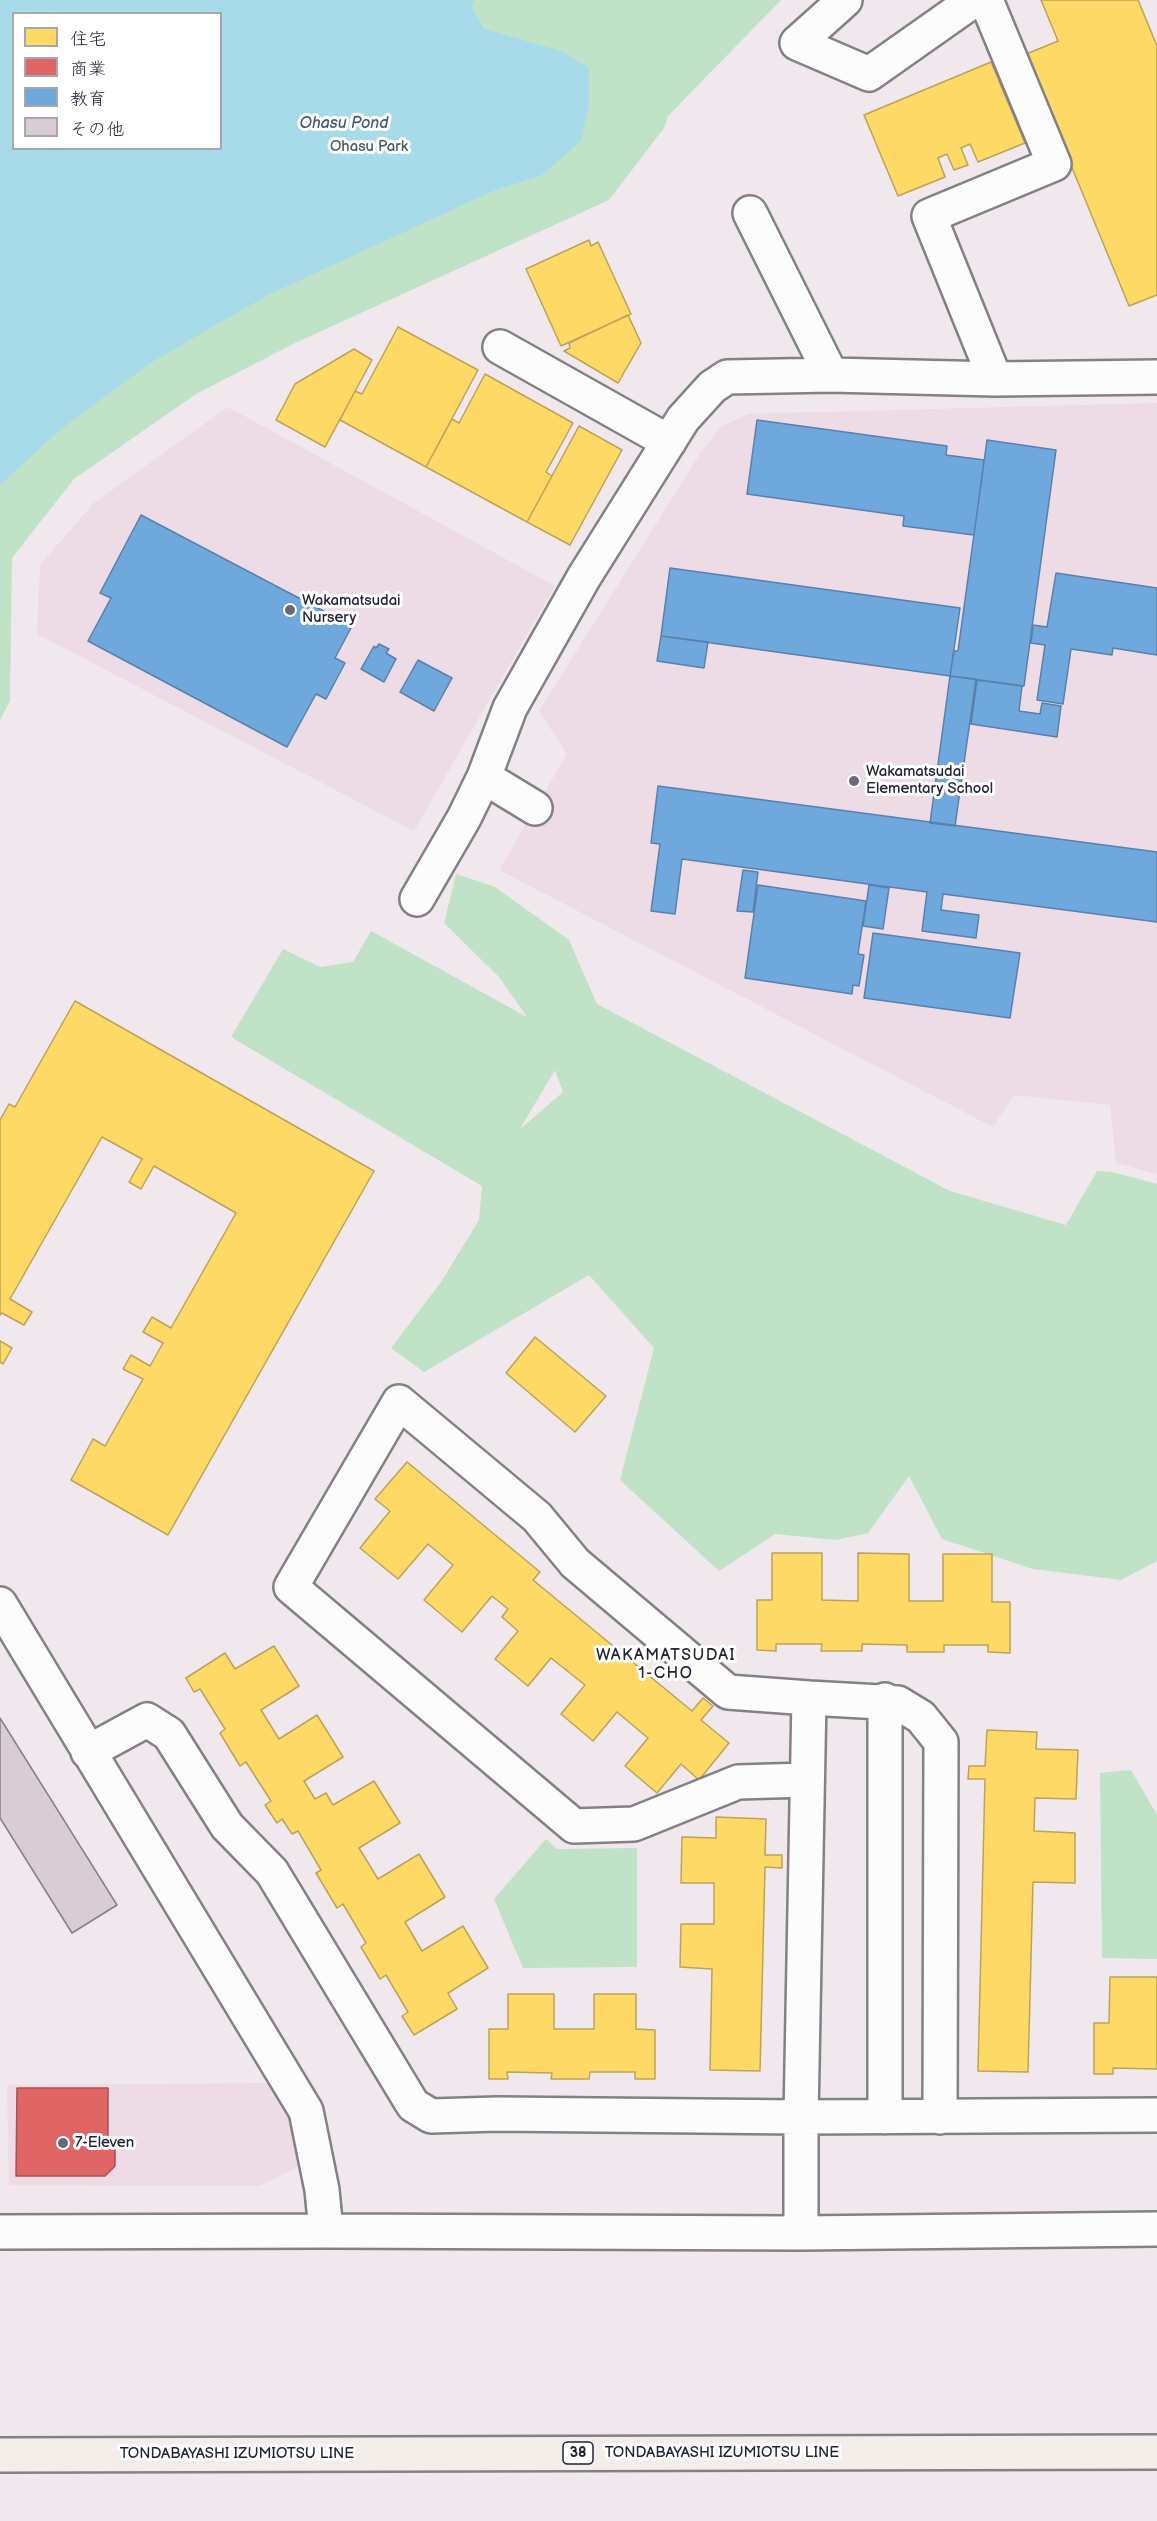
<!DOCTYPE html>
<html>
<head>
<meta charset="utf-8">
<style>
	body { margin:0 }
	#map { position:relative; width:1157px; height:2521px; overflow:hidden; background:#f0e8ec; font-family:"Balsamiq Sans","Klee One",sans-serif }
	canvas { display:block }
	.legend { position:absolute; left:12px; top:12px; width:210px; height:138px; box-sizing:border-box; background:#fff; border:2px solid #a7a7b1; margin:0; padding:8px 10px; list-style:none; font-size:18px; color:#22223b }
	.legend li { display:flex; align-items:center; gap:12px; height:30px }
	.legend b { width:30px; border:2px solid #a7a7b1 }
</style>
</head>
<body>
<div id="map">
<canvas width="1157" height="2521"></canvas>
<ul class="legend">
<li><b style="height:16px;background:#ffd966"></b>住宅</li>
<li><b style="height:16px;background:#e06666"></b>商業</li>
<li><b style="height:16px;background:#6fa8dc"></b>教育</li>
<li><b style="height:16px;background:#d9ccd4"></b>その他</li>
</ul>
</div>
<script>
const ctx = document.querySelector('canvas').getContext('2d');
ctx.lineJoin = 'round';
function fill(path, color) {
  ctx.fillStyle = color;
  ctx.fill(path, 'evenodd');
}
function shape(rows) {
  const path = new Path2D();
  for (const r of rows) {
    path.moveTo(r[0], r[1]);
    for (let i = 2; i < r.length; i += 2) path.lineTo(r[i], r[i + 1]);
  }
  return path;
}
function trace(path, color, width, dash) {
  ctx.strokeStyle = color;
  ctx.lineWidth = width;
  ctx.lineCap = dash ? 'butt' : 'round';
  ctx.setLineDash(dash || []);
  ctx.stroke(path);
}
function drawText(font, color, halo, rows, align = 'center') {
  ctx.font = font + ' "Balsamiq Sans",sans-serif';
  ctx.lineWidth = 6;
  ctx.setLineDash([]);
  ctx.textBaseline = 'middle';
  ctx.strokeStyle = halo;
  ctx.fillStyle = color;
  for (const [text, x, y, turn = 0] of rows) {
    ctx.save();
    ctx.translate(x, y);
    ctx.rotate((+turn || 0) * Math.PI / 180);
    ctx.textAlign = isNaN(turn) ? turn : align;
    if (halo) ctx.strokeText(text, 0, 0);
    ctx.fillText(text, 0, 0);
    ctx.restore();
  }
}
fill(shape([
	[1157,403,1157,1174,1116,1163,1110,1105,1014,1095,993,1127,499,870,567,754,539,711,701,452,722,426,748,414],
	[228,407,555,586,414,831,37,634,40,565,94,503],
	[267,2083,291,2122,301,2165,259,2186,9,2185,7,2085]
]), '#eddbe5');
fill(shape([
	[0,0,781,0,668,116,664,128,609,200,295,343,196,394,74,479,12,558,10,701,0,720],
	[14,14,220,14,220,148,14,148],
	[456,874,495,887,569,940,597,1004,950,1191,1066,1225,1097,1171,1112,1172,1157,1184,1157,1561,1121,1580,1033,1569,942,1539,909,1476,868,1533,836,1540,775,1534,719,1571,620,1480,654,1348,589,1275,424,1372,391,1348,441,1282,479,1220,482,1186,231,1037,283,949,320,967,353,962,371,931,527,1017,499,977,444,923],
	[555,1070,563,1092,520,1129],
	[1131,1770,1157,1815,1157,1959,1102,1958,1100,1773],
	[546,1839,557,1849,637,1848,637,1967,523,1968,494,1899]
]), '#c0e2c7');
fill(shape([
	[0,0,474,0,472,7,484,29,561,51,589,68,589,105,581,141,542,175,493,191,268,295,152,362,61,429,0,485],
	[14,14,220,14,220,148,14,148]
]), '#a8dbea');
const homes = shape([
	[1041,0,1138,0,1157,46,1157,295,1129,306,1040,90,1019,57,1058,41,1041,0],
	[991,62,1025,143,978,162,970,144,961,148,968,165,954,170,947,154,938,158,945,177,898,196,864,115,991,62],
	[589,240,591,246,598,242,631,314,561,346,526,269,589,240],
	[628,315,641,343,618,383,564,351,570,348,569,343,628,315],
	[398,327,478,370,426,467,340,420,355,391,362,394,398,327],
	[354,349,372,360,325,447,276,420,295,384,354,349],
	[485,374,573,423,546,472,552,476,527,522,426,467,452,419,459,423,485,374],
	[579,426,622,450,570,545,527,522,579,426],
	[75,1001,374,1171,168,1535,71,1480,93,1439,105,1446,143,1379,123,1369,131,1355,150,1366,163,1343,143,1332,152,1317,171,1328,236,1213,154,1166,141,1189,129,1182,142,1159,102,1137,10,1299,32,1312,24,1325,2,1313,0,1315,0,1120,9,1104,15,1107,75,1001],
	[535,1337,606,1396,575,1432,506,1373,535,1337],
	[0,1341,12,1348,3,1364,0,1362,0,1341],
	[407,1462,540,1572,533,1580,692,1711,703,1698,713,1706,701,1720,729,1743,699,1780,681,1764,657,1793,625,1766,648,1738,617,1712,593,1741,561,1714,585,1685,551,1658,528,1686,495,1659,518,1631,502,1617,508,1609,492,1596,462,1632,424,1600,453,1565,428,1544,398,1579,360,1548,390,1511,375,1499,407,1462],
	[772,1553,822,1553,822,1600,858,1601,858,1553,909,1554,909,1601,943,1601,943,1554,992,1554,992,1602,1010,1602,1010,1653,988,1652,988,1645,944,1645,944,1652,907,1652,907,1645,862,1644,862,1651,821,1651,822,1644,776,1644,776,1651,757,1650,757,1600,772,1600,772,1553],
	[274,1646,299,1686,261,1710,279,1739,317,1715,343,1757,304,1781,315,1799,326,1793,333,1805,374,1781,400,1823,359,1848,378,1879,419,1854,445,1897,405,1922,422,1951,463,1926,488,1968,448,1993,457,2009,414,2035,402,2016,408,2012,386,1975,380,1979,361,1947,366,1943,343,1904,337,1908,316,1873,321,1870,298,1831,292,1834,282,1819,277,1823,265,1805,271,1801,246,1762,240,1766,220,1733,225,1729,200,1689,194,1692,186,1678,225,1653,235,1669,274,1646],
	[987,1730,1037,1732,1036,1749,1078,1750,1076,1799,1035,1798,1034,1831,1075,1833,1075,1883,1033,1882,1028,2072,978,2071,985,1779,968,1779,969,1766,985,1766,987,1730],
	[716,1817,766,1819,765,1855,782,1855,782,1868,765,1867,760,2071,710,2070,712,1969,680,1967,681,1924,714,1924,714,1883,681,1883,682,1837,716,1838,716,1817],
	[1110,1977,1157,1977,1157,2069,1113,2068,1113,2074,1094,2074,1094,2023,1109,2023,1110,1977],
	[508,1994,554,1994,554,2029,594,2029,594,1994,636,1994,636,2029,655,2030,655,2079,635,2079,635,2072,590,2072,589,2079,551,2079,552,2073,507,2072,508,2079,489,2079,489,2029,508,2029,508,1994]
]);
fill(homes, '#ffd966');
trace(homes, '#bda259', 1.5);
const shops = shape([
	[17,2088,108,2088,108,2149,115,2148,115,2166,105,2176,16,2176,17,2088]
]);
fill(shops, '#e06666');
trace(shops, '#a75259', 1.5);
const schools = shape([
	[757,420,947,446,946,455,984,460,974,535,903,526,904,516,747,494,757,420],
	[987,440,1056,450,1024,686,950,676,954,651,958,651,987,440],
	[141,515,352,626,335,658,345,663,326,699,316,694,287,747,88,641,111,598,100,593,141,515],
	[670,568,960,608,950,676,661,636,670,568],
	[1056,573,1157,588,1157,655,1113,648,1112,655,1071,649,1063,704,1037,700,1045,645,1031,643,1033,625,1047,627,1056,573],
	[661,636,708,642,704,668,657,661,661,636],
	[379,644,389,649,386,653,396,659,384,682,361,669,374,646,376,648,379,644],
	[418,660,452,678,434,711,400,692,418,660],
	[950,676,976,679,955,826,930,823,950,676],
	[977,680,1022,686,1019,711,1040,714,1042,703,1061,706,1057,737,971,724,977,680],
	[658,786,1157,852,1157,922,943,894,941,910,979,915,976,938,922,931,927,892,682,859,675,914,651,911,660,844,651,843,658,786],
	[743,870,758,872,753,912,737,911,743,870],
	[758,885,866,901,858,954,864,955,859,986,853,985,852,994,745,978,758,885],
	[869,885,889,888,883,929,863,926,869,885],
	[873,933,1020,953,1010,1018,864,998,873,933]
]);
fill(schools, '#6fa8dc');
trace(schools, '#5880ac', 1.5);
const building = shape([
	[0,1718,117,1905,72,1933,0,1818,0,1718]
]);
fill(building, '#d9ccd4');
trace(building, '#838086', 1.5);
const minor = shape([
	[845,0,797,43,869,74,974,0],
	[986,0,1054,164,929,216,995,379],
	[750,213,831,375],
	[500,347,669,442],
	[484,777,535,808],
	[417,899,464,818,484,777,510,708,584,577,683,419,712,387,727,377,831,375,995,379,1157,377],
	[0,1604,306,2111,322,2190,326,2231],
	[88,1752,147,1720,169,1734,227,1826,272,1872,413,2105,431,2116,497,2114,801,2117,809,1698,898,1703,921,1717,941,1742,940,2117],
	[806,1780,738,1782,634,1824,574,1826,291,1587,399,1402,537,1517,575,1563,728,1692,809,1698],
	[885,2117,885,1700],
	[0,2232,326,2231,801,2233,1157,2229],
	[801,2233,801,2117,1157,2115]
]);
const major = shape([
	[0,2455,1157,2452]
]);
trace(minor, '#838086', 38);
trace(major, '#838086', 38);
trace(minor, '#fdfcfc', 33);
trace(major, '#f3eee9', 33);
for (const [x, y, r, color] of [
	[290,610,6,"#6a6779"],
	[854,781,6,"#6a6779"],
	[63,2143,6,"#6a6779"]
]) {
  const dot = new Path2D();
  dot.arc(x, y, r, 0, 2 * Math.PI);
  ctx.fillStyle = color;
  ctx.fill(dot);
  trace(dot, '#fff', 2);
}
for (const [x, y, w] of [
	[578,2453,30]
]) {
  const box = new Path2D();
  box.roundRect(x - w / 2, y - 11, w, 22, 4.5);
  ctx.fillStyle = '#fff';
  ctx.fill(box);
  trace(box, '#22223b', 1.5);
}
drawText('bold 14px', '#22223b', null, [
	["38",578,2453]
]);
drawText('15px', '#455a5c', '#fff', [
	["Ohasu Park",369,147]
]);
drawText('15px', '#22223b', '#fff', [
	["Wakamatsudai",302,601],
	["Nursery",302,618],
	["Wakamatsudai",866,772],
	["Elementary School",866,789],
	["7-Eleven",75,2143]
], 'left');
drawText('15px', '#22223b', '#fff', [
	["TONDABAYASHI IZUMIOTSU LINE",722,2453],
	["TONDABAYASHI IZUMIOTSU LINE",237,2454]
]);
drawText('italic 16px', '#41586f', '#fff', [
	["Ohasu Pond",344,124]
]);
ctx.letterSpacing = '1.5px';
drawText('16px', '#22223b', '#fff', [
	["WAKAMATSUDAI",666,1656],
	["1-CHO",666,1674]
]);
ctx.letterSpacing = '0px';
</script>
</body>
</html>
